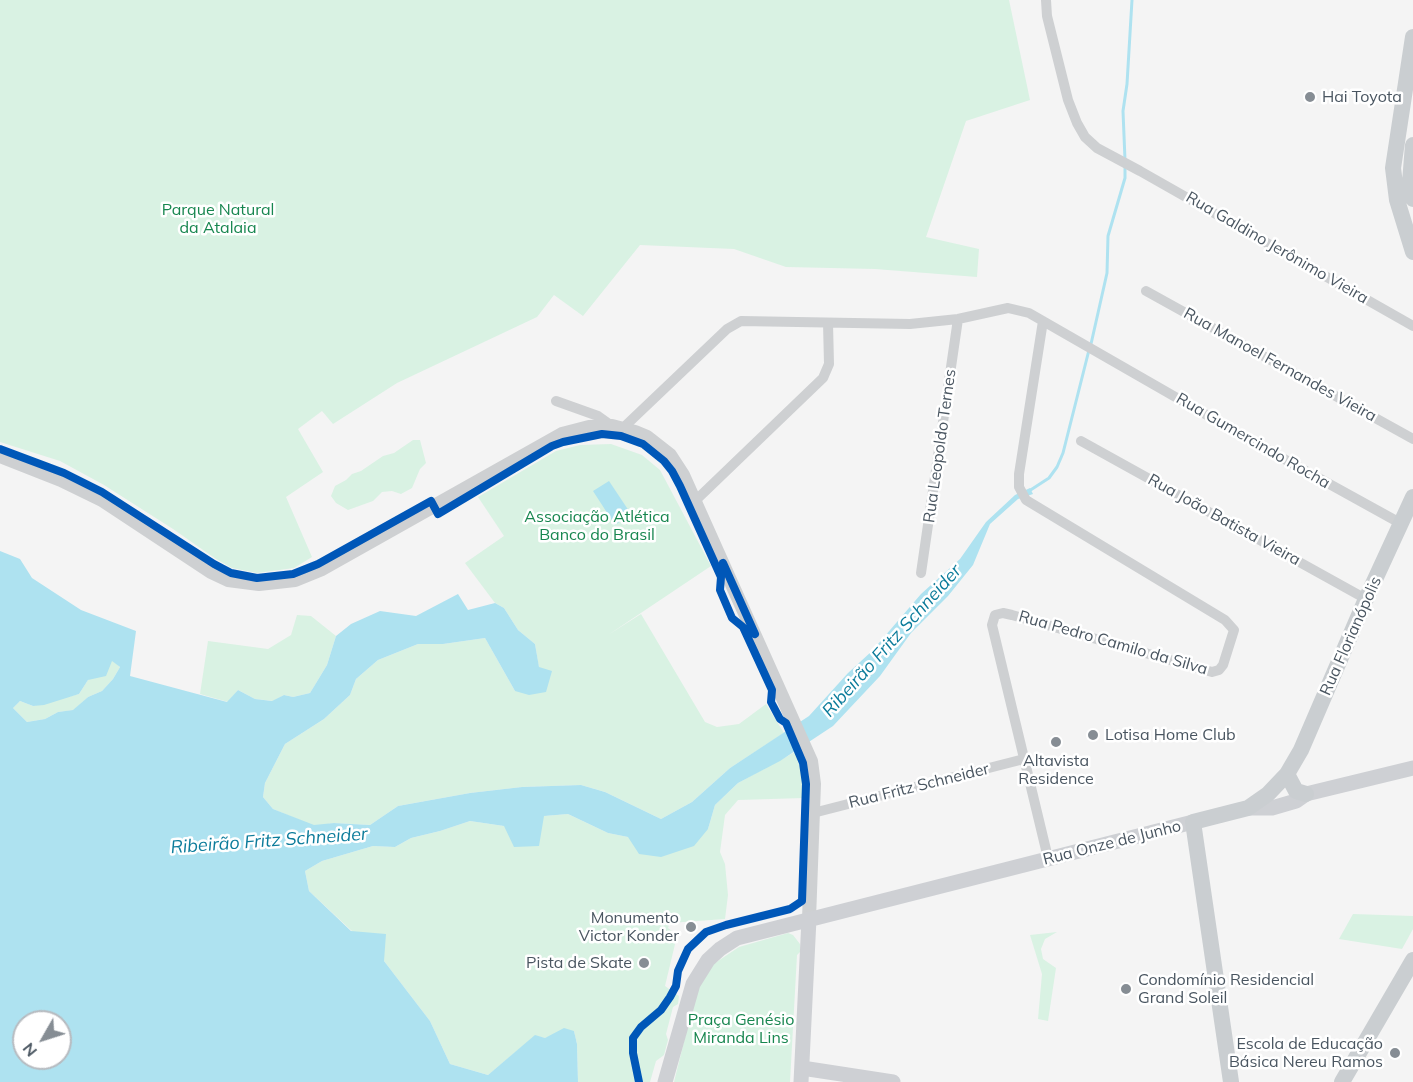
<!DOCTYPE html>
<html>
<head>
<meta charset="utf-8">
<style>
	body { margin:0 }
	#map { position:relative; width:1413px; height:1082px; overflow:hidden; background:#f4f4f4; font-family:Mulish,sans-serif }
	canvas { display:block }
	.north { position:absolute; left:12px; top:1010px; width:60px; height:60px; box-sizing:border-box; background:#fff; border:2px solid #b7bbc0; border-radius:50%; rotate:231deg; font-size:16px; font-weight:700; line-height:24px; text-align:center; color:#4a5661 }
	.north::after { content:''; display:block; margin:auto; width:21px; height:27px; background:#868d94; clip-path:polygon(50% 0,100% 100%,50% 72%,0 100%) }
</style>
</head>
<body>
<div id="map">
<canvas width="1413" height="1082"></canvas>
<div class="north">N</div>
</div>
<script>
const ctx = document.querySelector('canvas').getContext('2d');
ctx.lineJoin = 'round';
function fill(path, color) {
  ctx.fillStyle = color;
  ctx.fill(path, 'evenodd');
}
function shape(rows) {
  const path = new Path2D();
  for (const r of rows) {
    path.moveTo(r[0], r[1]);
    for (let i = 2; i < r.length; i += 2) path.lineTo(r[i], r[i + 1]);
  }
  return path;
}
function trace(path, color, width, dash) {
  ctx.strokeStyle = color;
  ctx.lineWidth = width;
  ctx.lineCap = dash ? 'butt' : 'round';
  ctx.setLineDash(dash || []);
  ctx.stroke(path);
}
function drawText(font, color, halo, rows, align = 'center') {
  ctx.font = font + ' Mulish,sans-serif';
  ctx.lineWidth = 5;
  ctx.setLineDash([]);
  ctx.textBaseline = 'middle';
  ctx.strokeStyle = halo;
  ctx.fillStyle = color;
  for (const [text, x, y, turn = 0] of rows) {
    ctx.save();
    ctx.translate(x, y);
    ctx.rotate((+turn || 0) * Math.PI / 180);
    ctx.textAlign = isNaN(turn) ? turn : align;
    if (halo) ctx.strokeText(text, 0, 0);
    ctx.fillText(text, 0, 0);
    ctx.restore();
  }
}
fill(shape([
	[0,0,1009,0,1030,100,966,121,926,237,979,249,977,277,875,269,786,267,734,249,640,245,583,316,554,295,537,317,397,383,333,424,322,411,298,429,323,472,286,497,312,557,294,568,257,573,232,568,216,559,173,529,104,485,60,461,0,442],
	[413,440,420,440,426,463,420,469,412,488,401,494,392,491,382,492,373,501,348,510,336,503,331,496,335,486,346,480,352,474,361,471,383,456,394,453],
	[611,444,642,455,660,470,711,566,608,635,641,614,705,722,717,727,739,724,766,704,784,733,730,768,692,802,661,819,605,792,581,785,522,787,470,793,398,806,370,825,334,823,314,826,273,809,263,797,265,783,285,744,324,719,350,695,356,679,378,660,418,644,443,644,485,638,515,691,539,668,535,644,518,630,504,608,495,603,465,563,504,536,478,497,556,451,580,445],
	[297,615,311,616,336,636,327,665,310,693,293,697,284,695,273,701,255,699,238,690,228,702,200,694,208,641,268,649,291,635],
	[112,660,120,667,113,679,102,691,88,697,74,710,58,712,45,719,27,722,13,708,20,701,33,706,79,694,88,680],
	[795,752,802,774,804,798,738,800,725,815,720,852,725,864,728,895,725,919,670,923,668,928,673,932,676,940,665,986,679,996,678,1004,673,1007,666,1034,668,1040,664,1055,656,1061,650,1082,578,1082,577,1044,574,1031,545,1038,535,1036,488,1075,450,1064,430,1021,384,961,309,891,305,871,322,861,373,846,395,847,411,838,440,831,470,821,504,826,544,816,568,814,608,833,628,837,708,829,715,805,738,783],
	[1353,914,1413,916,1413,929,1402,949,1339,939],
	[1057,932,1045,939,1041,949,1043,959,1056,968,1048,1021,1038,1019,1042,974,1030,935],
	[788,933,793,935,800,944,800,952,797,955,790,1082,674,1082,698,985,712,965,739,947]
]), '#d9f2e3');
fill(shape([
	[609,481,631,514,615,525,593,491],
	[1030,488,1033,494,1018,499,990,524,973,565,948,596,911,633,880,676,833,726,780,761,738,783,715,805,708,829,694,846,661,857,639,854,628,837,608,833,568,814,544,816,539,846,514,847,504,826,470,821,440,831,411,838,395,847,373,846,322,861,305,871,309,891,351,931,386,934,384,961,430,1021,450,1064,488,1075,535,1035,545,1038,564,1028,574,1031,577,1044,578,1082,0,1082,0,551,20,559,32,578,81,610,136,631,130,676,227,702,238,690,255,699,272,701,284,695,293,697,310,693,327,665,336,636,351,624,380,611,416,616,458,594,468,610,495,603,504,608,518,630,535,644,539,667,552,671,546,692,529,695,515,691,485,638,443,644,418,644,378,660,356,679,350,695,324,719,285,744,265,783,263,797,273,809,314,825,334,823,370,825,398,806,470,793,522,787,581,785,605,792,661,819,692,802,730,768,809,716,848,673,872,651,921,594,960,559,986,522,1015,495],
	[112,661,120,667,113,679,102,691,88,697,73,710,58,712,45,719,27,722,13,708,20,701,33,706,44,705,79,694,88,680,106,676],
	[24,1022,60,1022,60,1058,24,1058]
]), '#aee2f0');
trace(shape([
	[1125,160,1123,111,1127,84,1132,0],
	[1091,344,1107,273,1108,236,1125,178,1125,166],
	[1029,491,1049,478,1057,467,1063,453,1089,350]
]), '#aee2f0', 3);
trace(shape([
	[1046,0,1047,16,1068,100,1077,123,1085,137,1097,148,1140,171,1413,326],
	[1146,291,1413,439],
	[1043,321,1019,474,1019,487,1026,500,1225,620,1234,630,1223,665,1219,670,1212,672,1012,615,1003,613,995,615,992,625,1048,858],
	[556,401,598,416,612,426],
	[623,428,727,329,741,321,910,324,958,319,1008,308,1029,313,1266,449,1400,523],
	[1081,441,1366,599],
	[695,501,823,378,829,364,828,323],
	[921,573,958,319],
	[813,813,1024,759]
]), '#ced0d2', 10);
trace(shape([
	[0,456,61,480,102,500,211,572,228,580,259,584,295,580,322,569,562,434,589,427,612,426,635,432,647,437,670,455,683,475,811,761,814,784,809,919]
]), '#ced0d2', 14);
trace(shape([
	[1248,808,1272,808,1296,801,1306,794,1413,768],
	[802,1068,893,1082],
	[665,1082,693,984,708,960,720,949,737,938,1193,822],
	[801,1082,809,919]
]), '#ced0d4', 15);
trace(shape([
	[1413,37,1393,168,1397,200,1413,252],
	[1413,145,1410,182,1413,199],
	[1287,774,1296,791,1306,794],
	[1231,1082,1193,822,1248,808,1268,794,1287,774,1301,750,1366,599,1413,497],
	[1342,1082,1413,960]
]), '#caced1', 16);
trace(shape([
	[0,449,64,473,102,492,214,564,231,573,257,578,293,574,318,564,431,501,438,514,552,446,563,442,602,434,621,436,643,444,664,461,672,471,680,486,721,577,720,590,732,618,743,627,772,690,771,702,780,719,786,723,803,763,806,784,802,901,790,909,726,925,706,932,688,949,678,971,676,986,670,997,661,1010,641,1027,633,1038,633,1053,639,1082],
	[723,563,755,634]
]), '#0057b8', 8);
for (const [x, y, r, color] of [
	[1310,97,6,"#868d94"],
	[1093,735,6,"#868d94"],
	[1056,742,6,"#868d94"],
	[691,927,6,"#868d94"],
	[644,963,6,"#868d94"],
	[1126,989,6,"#868d94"],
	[1395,1053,6,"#868d94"]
]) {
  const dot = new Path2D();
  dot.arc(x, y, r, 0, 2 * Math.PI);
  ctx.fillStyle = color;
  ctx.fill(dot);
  trace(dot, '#fff', 2);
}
drawText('16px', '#4a5661', '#fff', [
	["Hai Toyota",1322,97],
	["Lotisa Home Club",1105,735],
	["Altavista",1056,761,"center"],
	["Residence",1056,779,"center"],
	["Monumento",679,918,"right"],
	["Victor Konder",679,936,"right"],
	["Pista de Skate",632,963,"right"],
	["Condomínio Residencial",1138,980],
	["Grand Soleil",1138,998],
	["Escola de Educação",1383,1044,"right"],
	["Básica Nereu Ramos",1383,1062,"right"]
], 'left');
drawText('16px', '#17864f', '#fff', [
	["Parque Natural",218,210],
	["da Atalaia",218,228],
	["Associação Atlética",597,517],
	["Banco do Brasil",597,535],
	["Praça Genésio",741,1020],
	["Miranda Lins",741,1038]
]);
drawText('16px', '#4a5661', '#fff', [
	["Rua Galdino Jerônimo Vieira",1277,248,30],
	["Rua Manoel Fernandes Vieira",1280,365,29],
	["Rua Gumercindo Rocha",1253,441,30],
	["Rua Leopoldo Ternes",940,446,-82],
	["Rua João Batista Vieira",1224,520,29],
	["Rua Florianópolis",1351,636,-66],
	["Rua Pedro Camilo da Silva",1113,643,16],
	["Rua Fritz Schneider",919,786,-14],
	["Rua Onze de Junho",1112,843,-14]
]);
drawText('italic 18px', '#0c7c9b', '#fff', [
	["Ribeirão Fritz Schneider",892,641,-48],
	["Ribeirão Fritz Schneider",269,841,-4]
]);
</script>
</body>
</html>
